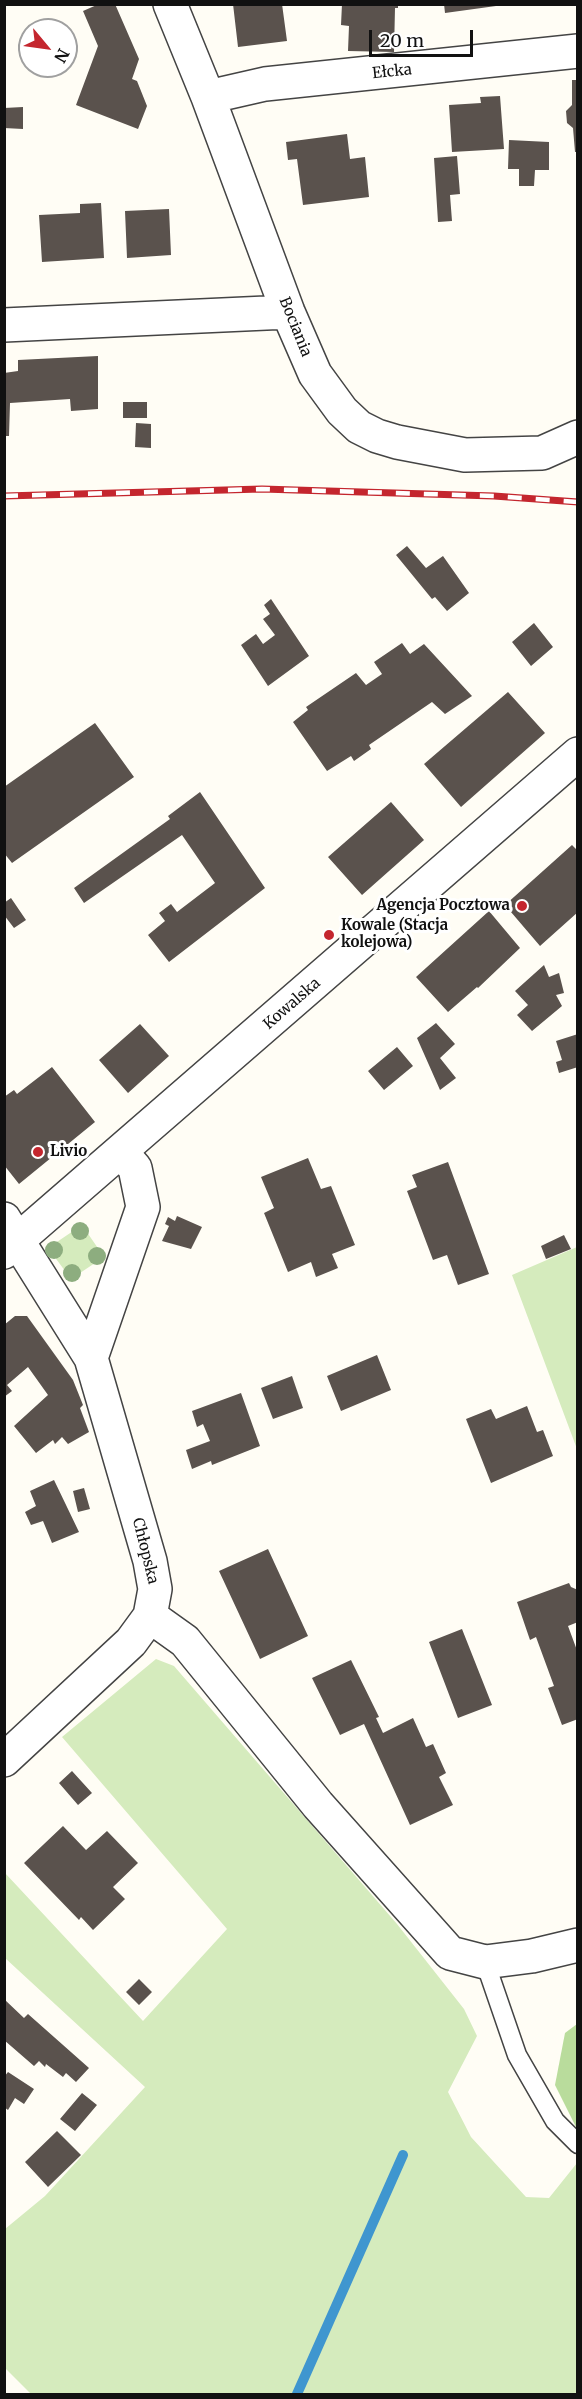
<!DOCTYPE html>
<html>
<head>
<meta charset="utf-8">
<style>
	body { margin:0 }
	#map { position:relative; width:582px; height:2399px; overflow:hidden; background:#fffdf5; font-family:Merriweather,serif }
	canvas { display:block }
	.frame { position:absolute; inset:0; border:6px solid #111; pointer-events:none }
	.north { position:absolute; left:18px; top:18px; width:60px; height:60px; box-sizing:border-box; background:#fff; border:2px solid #a0a0a0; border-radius:50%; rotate:119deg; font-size:16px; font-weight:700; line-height:24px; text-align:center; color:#111 }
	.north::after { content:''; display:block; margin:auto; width:21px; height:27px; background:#c4262e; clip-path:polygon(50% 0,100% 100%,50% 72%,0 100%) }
	.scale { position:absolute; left:369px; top:30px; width:104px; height:27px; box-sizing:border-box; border:3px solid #111; border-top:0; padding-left:8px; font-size:18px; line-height:21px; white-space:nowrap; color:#111; -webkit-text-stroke:4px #fff; paint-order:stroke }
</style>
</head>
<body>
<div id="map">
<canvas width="582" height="2399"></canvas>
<div class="frame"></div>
<div class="north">N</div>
<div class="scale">20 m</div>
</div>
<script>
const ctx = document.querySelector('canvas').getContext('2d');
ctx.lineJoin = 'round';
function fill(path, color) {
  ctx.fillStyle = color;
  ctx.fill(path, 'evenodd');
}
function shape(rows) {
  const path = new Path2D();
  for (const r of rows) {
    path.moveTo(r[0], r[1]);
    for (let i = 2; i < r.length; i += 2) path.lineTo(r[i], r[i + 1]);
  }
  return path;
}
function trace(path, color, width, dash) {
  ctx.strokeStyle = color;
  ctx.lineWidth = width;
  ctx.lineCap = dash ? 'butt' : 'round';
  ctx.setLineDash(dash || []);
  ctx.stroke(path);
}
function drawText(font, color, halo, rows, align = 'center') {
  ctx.font = font + ' Merriweather,serif';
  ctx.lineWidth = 6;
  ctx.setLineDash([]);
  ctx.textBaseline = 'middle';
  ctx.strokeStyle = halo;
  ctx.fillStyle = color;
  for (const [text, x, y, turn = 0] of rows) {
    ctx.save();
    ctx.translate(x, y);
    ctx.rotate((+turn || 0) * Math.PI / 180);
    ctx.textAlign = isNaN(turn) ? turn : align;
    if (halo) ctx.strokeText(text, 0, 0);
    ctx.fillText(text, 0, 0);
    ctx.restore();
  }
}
fill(shape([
	[82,1225,104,1257,71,1279,48,1248],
	[577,1247,577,1449,512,1275],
	[156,1659,174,1666,397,1924,464,2009,477,2036,448,2092,471,2137,526,2197,549,2198,577,2163,577,2394,31,2394,5,2368,5,2229,45,2196,145,2087,5,1958,5,1873,143,2021,227,1929,62,1737]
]), '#d5ebbd');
fill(shape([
	[577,2024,577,2129,555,2085,565,2033]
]), '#b9dc9c');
trace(shape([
	[297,2394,403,2155]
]), '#3f96cf', 10);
fill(shape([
	[99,4,115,4,139,59,132,79,137,81,147,106,138,129,76,105,98,46,83,11],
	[233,4,282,4,287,41,238,47],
	[342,4,398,4,398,8,395,8,394,52,348,51,349,26,341,25],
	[444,4,496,4,496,6,445,13],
	[572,80,578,80,578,152,575,152,573,128,567,123,566,111,572,105],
	[500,96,504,149,452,152,449,105,481,103,480,97],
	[23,107,23,129,4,128,4,108],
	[347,134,350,159,365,157,369,197,303,205,297,159,288,160,286,142],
	[509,140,549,142,549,170,535,170,534,186,519,186,519,169,508,169],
	[457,156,460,194,450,195,452,221,438,222,434,158],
	[101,203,104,258,42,262,39,215,80,213,80,204],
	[169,209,171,255,127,258,125,211],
	[98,356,98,409,71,411,70,399,10,403,9,436,4,436,4,373,18,371,18,360],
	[123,402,147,402,147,418,123,418],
	[136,423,151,424,151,448,135,447],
	[407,546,426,568,443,556,469,593,447,611,435,597,432,599,396,555],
	[271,599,309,656,268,686,241,645,256,634,263,644,275,635,263,619,270,614,264,605],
	[534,623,553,647,531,666,512,642],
	[402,643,410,654,424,644,472,696,445,714,432,702,369,745,371,749,354,761,351,756,327,771,293,722,308,710,306,707,356,673,366,685,382,674,374,662],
	[508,692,545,733,461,807,424,764],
	[95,723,134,777,12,863,4,853,4,787],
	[200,792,265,888,169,962,148,935,165,921,159,913,171,904,177,912,215,883,182,835,84,903,74,888,170,819,168,816],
	[391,802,424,840,362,895,328,857],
	[572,845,578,851,578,912,540,946,505,905],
	[11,898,26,920,14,928,4,915,4,903],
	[489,911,520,948,478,988,477,987,448,1012,416,977],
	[544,965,549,977,559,973,564,993,556,995,562,1006,532,1031,517,1015,528,1005,515,991],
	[436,1023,455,1044,440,1058,456,1078,440,1090,417,1038],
	[140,1024,169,1056,128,1093,99,1060],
	[578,1034,578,1067,559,1073,556,1062,562,1060,556,1041],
	[397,1047,413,1066,384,1090,368,1071],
	[52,1067,95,1122,19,1184,4,1165,4,1097,14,1090,17,1094],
	[308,1158,321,1189,331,1186,355,1245,332,1254,338,1268,316,1277,311,1262,288,1272,264,1213,274,1208,261,1177],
	[448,1162,489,1274,458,1285,447,1255,433,1260,407,1191,417,1187,412,1175],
	[177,1216,202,1227,191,1249,162,1241,169,1226,165,1224,168,1217,175,1221],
	[564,1235,571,1249,546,1259,541,1246],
	[15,1316,27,1316,73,1380,83,1405,80,1408,89,1432,68,1444,62,1437,55,1444,53,1440,36,1453,14,1426,48,1395,28,1367,7,1385,12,1391,4,1397,4,1325],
	[377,1355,391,1390,341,1411,327,1376],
	[292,1376,303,1408,273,1419,261,1388],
	[241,1393,260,1446,212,1465,211,1461,192,1469,186,1450,210,1441,203,1424,197,1427,192,1411],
	[527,1406,537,1432,543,1430,553,1456,491,1483,466,1419,491,1409,496,1419],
	[54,1480,79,1532,52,1543,43,1521,31,1525,25,1512,36,1506,30,1491],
	[84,1488,90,1509,78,1512,73,1491],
	[268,1549,308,1636,260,1659,219,1571],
	[569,1583,571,1587,578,1590,578,1622,568,1626,578,1653,578,1719,562,1725,548,1688,554,1686,536,1637,530,1640,517,1602],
	[462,1629,492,1705,458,1718,429,1642],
	[351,1660,379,1717,376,1718,383,1733,413,1718,426,1747,433,1744,446,1773,439,1777,453,1805,410,1825,364,1724,340,1735,312,1678],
	[72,1771,92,1793,78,1805,59,1783],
	[63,1826,86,1850,107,1831,138,1863,113,1887,125,1899,93,1930,81,1917,79,1920,24,1863],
	[139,1979,152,1992,139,2005,126,1992],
	[4,1999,24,2018,28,2014,89,2068,76,2082,66,2073,63,2077,46,2064,45,2067,39,2061,34,2066,4,2040],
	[8,2072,34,2089,24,2104,15,2098,8,2110,4,2107,4,2077],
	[82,2093,97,2105,75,2131,60,2119],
	[57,2131,81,2155,48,2187,25,2162]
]), '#5a524d');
const service = shape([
	[485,1962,517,2055,555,2121,578,2144]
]);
const minor = shape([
	[170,4,208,97,288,312,315,374,342,411,359,427,377,436,397,442,465,455,542,453,578,437],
	[208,97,265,84,578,51],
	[4,325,288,312],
	[4,1219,91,1358,150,1561,155,1589,150,1616,131,1642,4,1760],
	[91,1358,143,1207,135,1168,121,1152],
	[150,1616,185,1641,318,1805,450,1953,485,1962,532,1956,578,1945]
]);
const tertiary = shape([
	[4,1252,578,754]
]);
trace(service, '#444', 21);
trace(minor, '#444', 36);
trace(tertiary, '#444', 36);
trace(service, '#fff', 18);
trace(minor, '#fff', 33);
trace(tertiary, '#fff', 33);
const rail = shape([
	[4,496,262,489,494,496,578,502]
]);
trace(rail, '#c4262e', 7);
trace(rail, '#fff', 4.5, [14]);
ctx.fillStyle = '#8dad7f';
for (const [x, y] of [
	[80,1231],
	[54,1250],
	[97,1256],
	[72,1273]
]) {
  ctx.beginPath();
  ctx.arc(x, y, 9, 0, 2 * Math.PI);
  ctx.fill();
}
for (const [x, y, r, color] of [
	[522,906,6,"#c4262e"],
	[329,935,6,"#c4262e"],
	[38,1152,6,"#c4262e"]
]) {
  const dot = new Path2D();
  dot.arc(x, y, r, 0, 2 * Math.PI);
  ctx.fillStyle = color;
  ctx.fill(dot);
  trace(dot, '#fff', 2);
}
drawText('15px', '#111', '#fff', [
	["Ełcka",392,72,-6],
	["Bociania",295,327,68],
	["Kowalska",292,1004,-41],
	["Chłopska",145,1551,76]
]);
drawText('bold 15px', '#111', '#fff', [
	["Agencja Pocztowa",510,906,"right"],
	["Kowale (Stacja",341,926],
	["kolejowa)",341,943],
	["Livio",50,1152]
], 'left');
</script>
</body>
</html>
